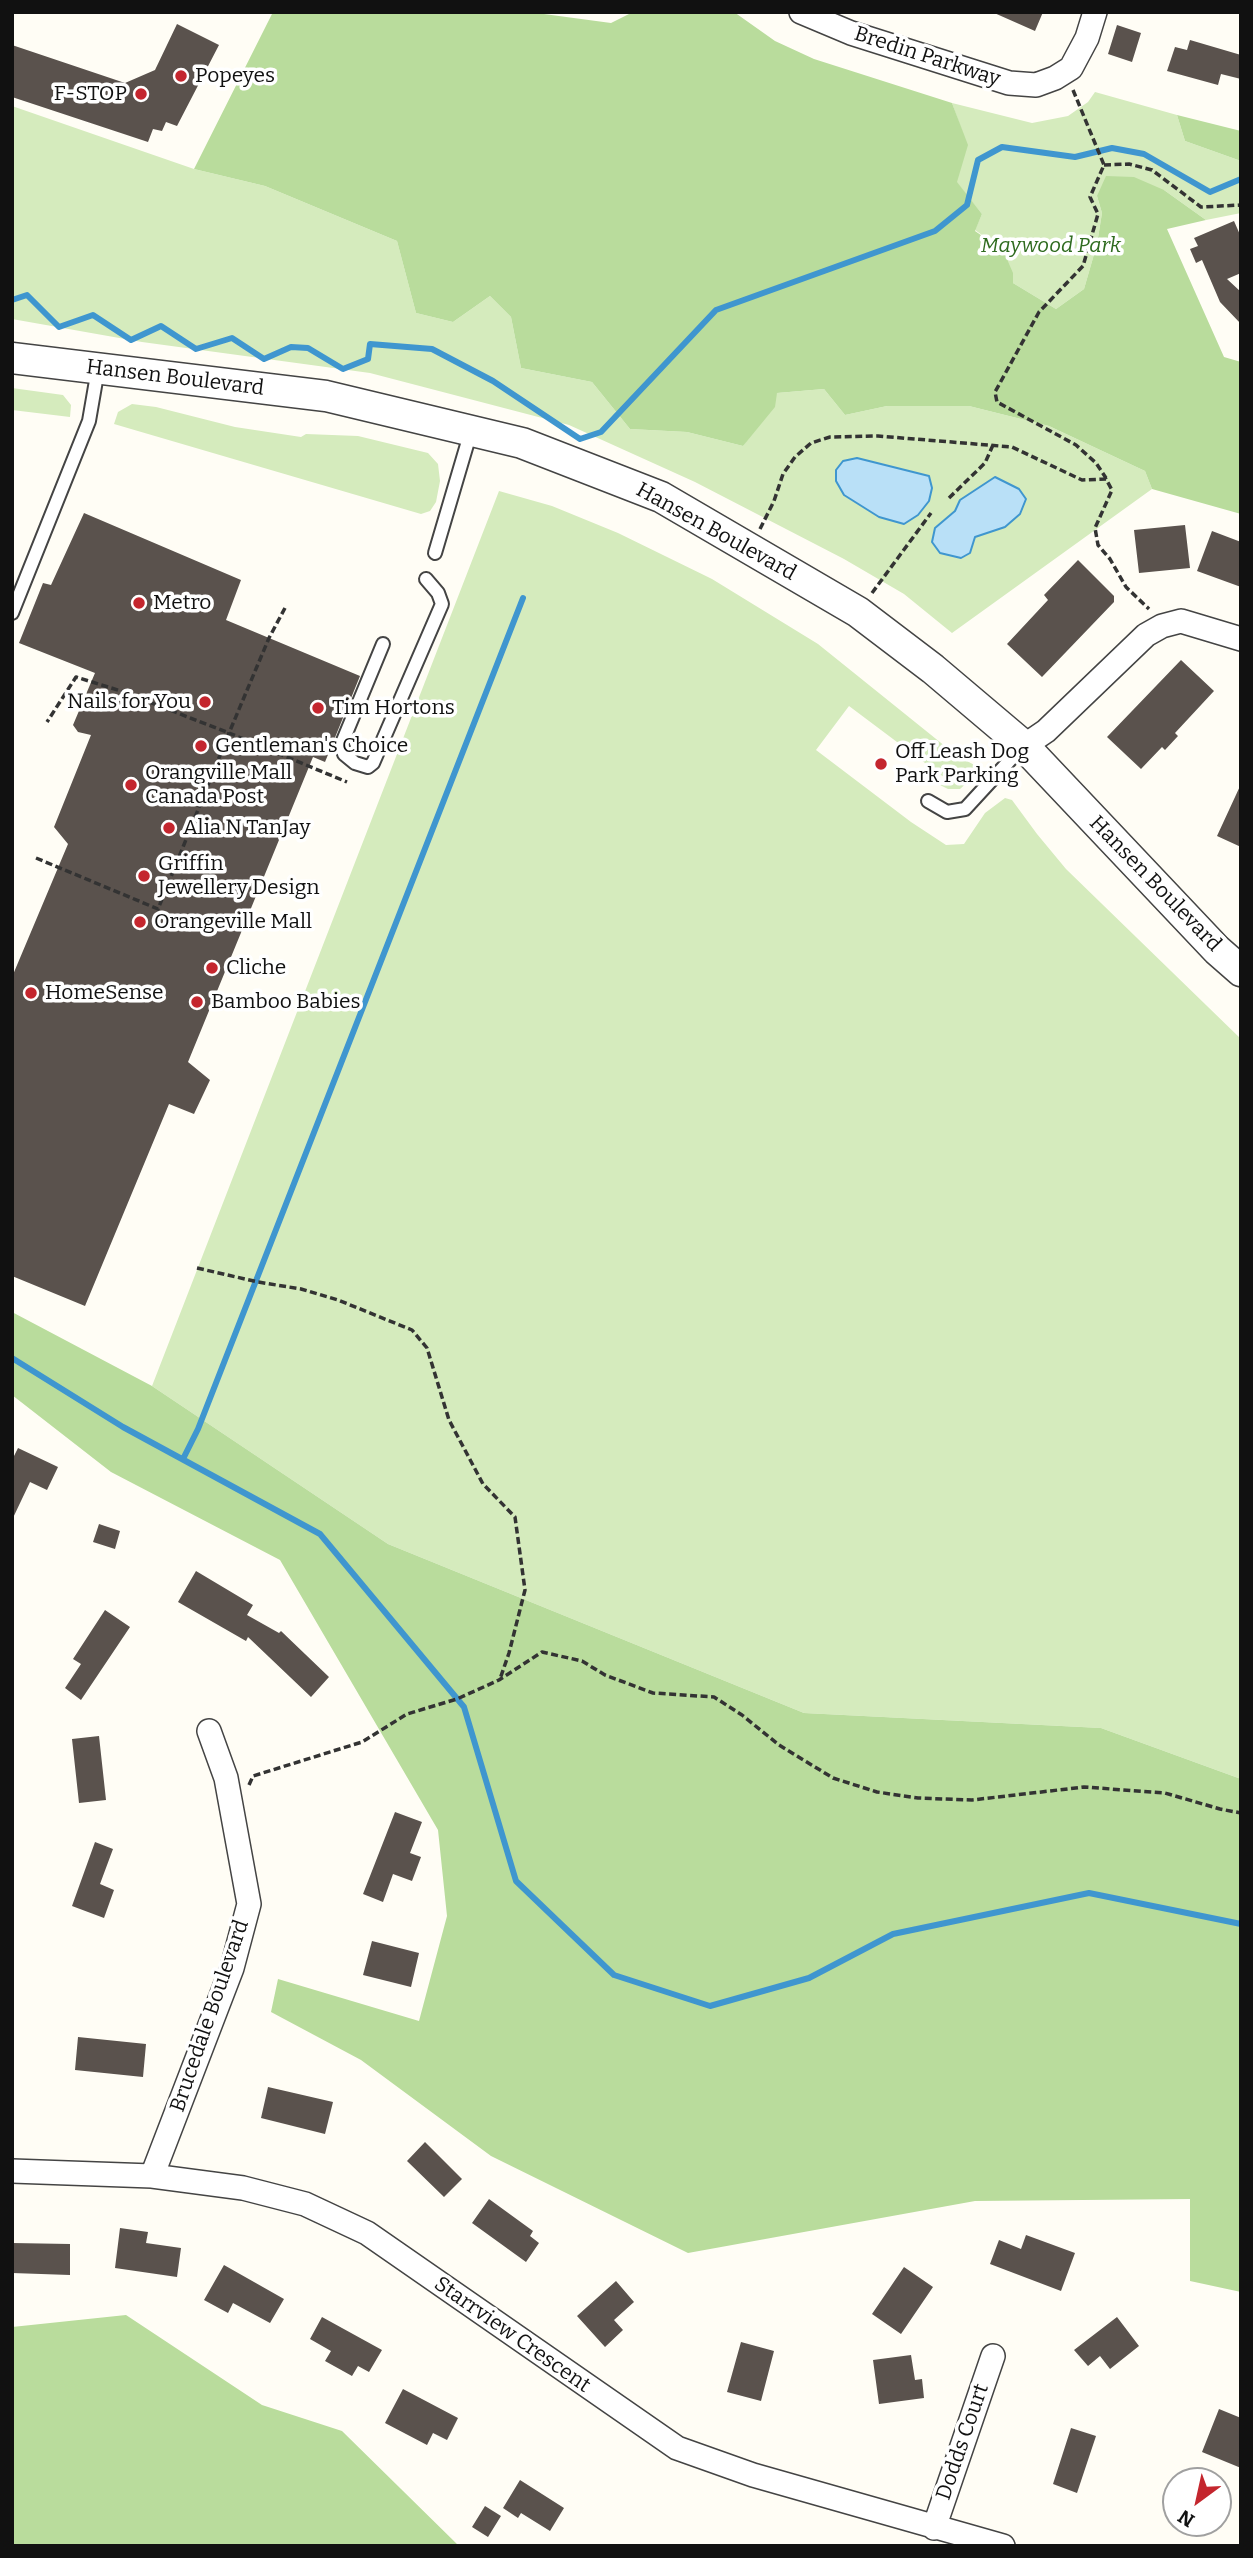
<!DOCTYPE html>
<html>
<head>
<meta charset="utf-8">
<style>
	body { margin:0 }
	#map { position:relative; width:1253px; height:2558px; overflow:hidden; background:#fffdf5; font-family:Bitter,serif }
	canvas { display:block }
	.frame { position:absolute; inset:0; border:14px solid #111; pointer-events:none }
	.north { position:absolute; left:1162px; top:2467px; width:70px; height:70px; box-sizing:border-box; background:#fff; border:2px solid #a0a0a0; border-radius:50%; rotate:213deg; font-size:19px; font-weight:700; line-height:28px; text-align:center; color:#111 }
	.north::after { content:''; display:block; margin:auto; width:24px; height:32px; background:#c4262e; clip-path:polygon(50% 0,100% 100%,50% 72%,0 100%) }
</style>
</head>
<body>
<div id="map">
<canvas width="1253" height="2558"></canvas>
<div class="frame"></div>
<div class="north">N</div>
</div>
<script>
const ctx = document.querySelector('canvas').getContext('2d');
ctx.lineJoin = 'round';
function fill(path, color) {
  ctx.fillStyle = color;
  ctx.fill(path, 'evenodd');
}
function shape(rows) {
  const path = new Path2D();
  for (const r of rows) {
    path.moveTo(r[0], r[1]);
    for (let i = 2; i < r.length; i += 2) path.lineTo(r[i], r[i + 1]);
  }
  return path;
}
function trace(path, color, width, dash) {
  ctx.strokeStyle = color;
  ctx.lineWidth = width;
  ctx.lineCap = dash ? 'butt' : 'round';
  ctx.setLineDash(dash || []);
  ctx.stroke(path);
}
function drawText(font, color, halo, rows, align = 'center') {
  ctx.font = font + ' Bitter,serif';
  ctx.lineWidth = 7;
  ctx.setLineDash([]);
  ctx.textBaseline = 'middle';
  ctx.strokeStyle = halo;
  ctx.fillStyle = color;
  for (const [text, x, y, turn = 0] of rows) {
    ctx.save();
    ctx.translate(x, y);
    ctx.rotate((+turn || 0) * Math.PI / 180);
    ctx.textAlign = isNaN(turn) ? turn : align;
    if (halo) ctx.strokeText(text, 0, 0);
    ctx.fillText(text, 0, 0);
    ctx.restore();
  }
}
fill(shape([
	[1095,92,1177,115,1185,141,1241,161,1241,213,1206,220,1164,190,1097,196,1102,213,1097,244,1084,289,1056,309,1013,283,1003,250,975,230,982,214,956,182,967,145,952,103,1032,123,1068,116,1088,102],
	[12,106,194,169,265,186,397,241,416,313,453,322,490,296,511,317,521,368,592,382,630,429,687,432,743,446,777,393,824,389,845,415,887,406,969,406,1049,426,1145,471,1152,489,952,633,904,594,844,559,695,482,569,425,370,373,142,342,12,319],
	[960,500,1005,527,975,537,970,553,940,553,932,542,935,528,955,511],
	[12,388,63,395,71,405,70,417,12,410],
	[132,404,156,407,235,427,301,437,306,434,358,436,428,453,438,464,440,481,436,502,430,511,421,514,114,424,118,412],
	[499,491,552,506,618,533,712,579,818,644,956,755,978,767,971,779,960,789,948,789,940,785,945,778,849,706,816,750,911,822,946,845,964,844,985,813,1005,798,1012,800,1037,834,1066,869,1241,1039,1241,1779,1101,1728,804,1713,388,1544,152,1386]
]), '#d5ebbd');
fill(shape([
	[273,12,529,12,611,23,633,12,734,12,775,41,814,59,952,103,968,145,957,182,982,214,975,231,1003,250,1013,273,1013,283,1056,309,1084,289,1097,244,1102,213,1097,196,1106,176,1134,177,1164,190,1206,220,1167,229,1224,357,1241,362,1241,514,1152,489,1145,471,1049,426,969,406,887,406,845,415,824,389,777,393,775,407,743,446,687,432,630,429,592,382,521,368,511,317,490,296,453,322,416,313,397,241,265,186,194,169],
	[1177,115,1241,131,1241,161,1185,141],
	[12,1312,152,1386,388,1544,804,1713,1101,1728,1241,1779,1241,2292,1190,2281,1190,2199,975,2201,688,2253,491,2156,361,2060,271,2012,278,1979,419,2021,447,1916,438,1830,280,1560,111,1472,12,1395],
	[126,2315,262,2405,342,2431,459,2546,12,2546,12,2327]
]), '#b9dc9c');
const water = shape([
	[857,458,929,476,932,488,929,501,918,515,904,524,879,517,844,495,836,481,836,470,843,461,857,458],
	[995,477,1019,489,1026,499,1020,514,1005,527,975,537,970,553,961,558,940,553,932,542,935,528,955,511,960,500,995,477]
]);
fill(water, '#b9e0f7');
trace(water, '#3f96cf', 2);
trace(shape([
	[12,300,27,295,59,327,93,315,131,340,161,326,196,349,232,338,264,359,291,347,308,348,343,369,368,359,370,344,432,349,493,381,580,439,601,432,716,310,935,231,967,205,978,160,1002,147,1075,157,1112,148,1144,154,1210,192,1241,179],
	[12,1358,123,1427,320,1534,464,1707,516,1881,614,1975,710,2006,809,1978,893,1934,1089,1893,1241,1924],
	[183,1459,198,1429,523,598]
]), '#3f96cf', 6);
fill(shape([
	[992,12,1043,12,1035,31],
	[177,24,219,45,177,126,166,122,162,131,153,129,148,142,12,97,12,45,125,83,155,70],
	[1117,25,1141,33,1132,62,1108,54],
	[1190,40,1241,55,1241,79,1221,74,1218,85,1167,71,1175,47,1187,50],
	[1234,221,1241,237,1241,273,1227,279,1241,292,1241,324,1220,302,1202,260,1196,263,1190,249,1198,246,1194,238],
	[84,513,241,580,226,620,360,676,325,762,313,757,188,1062,210,1080,194,1114,169,1104,85,1306,12,1276,12,977,68,844,54,827,91,735,78,732,73,725,95,673,19,643,43,583,51,585],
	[1185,525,1190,568,1139,573,1134,530],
	[1212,531,1241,542,1241,587,1197,571],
	[1078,560,1114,596,1114,602,1042,677,1007,644,1048,600,1044,595],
	[1181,660,1214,691,1175,733,1178,736,1165,750,1162,747,1141,769,1107,737],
	[1241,784,1241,847,1217,836],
	[18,1448,58,1467,47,1490,30,1482,12,1520,12,1460],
	[99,1524,120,1531,115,1549,93,1542],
	[196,1571,253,1605,247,1615,279,1633,281,1631,329,1677,311,1697,248,1637,246,1641,178,1602],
	[105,1610,130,1627,81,1700,65,1688,81,1664,73,1659],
	[99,1736,106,1800,79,1803,72,1739],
	[395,1812,422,1822,410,1853,421,1857,412,1881,393,1874,383,1902,363,1894],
	[95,1842,113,1849,100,1884,114,1890,104,1918,72,1906],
	[372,1941,419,1953,411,1987,363,1975],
	[78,2037,146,2044,143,2077,75,2070],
	[268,2087,333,2102,325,2134,261,2118],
	[425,2142,462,2179,444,2197,407,2161],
	[489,2199,533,2231,530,2236,539,2243,526,2262,472,2223],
	[120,2228,148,2232,146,2243,181,2248,177,2277,115,2268],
	[1026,2235,1075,2253,1061,2291,990,2264,999,2240,1021,2249],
	[12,2243,70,2244,70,2275,12,2273],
	[224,2265,284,2299,270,2323,233,2303,228,2313,204,2300],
	[904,2267,933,2287,901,2334,872,2314],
	[616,2281,634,2302,614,2320,623,2330,605,2347,577,2316],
	[322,2317,382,2350,369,2372,358,2366,352,2376,325,2361,331,2351,310,2339],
	[1117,2317,1139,2346,1110,2369,1100,2356,1088,2366,1074,2350],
	[741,2342,774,2351,761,2401,727,2392],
	[911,2355,915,2380,922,2379,924,2398,879,2404,873,2360],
	[403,2389,458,2418,447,2440,433,2433,427,2445,385,2423],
	[1219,2409,1241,2418,1241,2468,1202,2452],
	[1071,2428,1096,2436,1077,2493,1053,2484],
	[520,2480,564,2508,550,2531,521,2513,518,2518,503,2508],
	[485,2506,501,2516,488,2537,472,2527]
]), '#5a524d');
const service = shape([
	[435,553,471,431],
	[12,613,89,421,98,369],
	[383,644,342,743,344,754,355,763,368,767,373,763,442,604,438,593,426,579],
	[928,801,947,812,965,809,1023,746]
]);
const minor = shape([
	[801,12,851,33,1009,83,1036,85,1055,78,1071,68,1087,38,1095,12],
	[1024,746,1046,731,1146,635,1162,626,1181,621,1241,639],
	[12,2171,152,2176,243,2188,305,2204,367,2233,677,2448,753,2475,1003,2546],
	[152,2176,232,1968,249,1904,226,1778,209,1731],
	[934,2528,993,2356]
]);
const tertiary = shape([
	[12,358,326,396,522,443,661,497,858,612,933,669,1024,746,1217,950,1241,971]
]);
trace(service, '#444', 16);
trace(minor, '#444', 26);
trace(tertiary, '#444', 33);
trace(shape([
	[1073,90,1104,165,1090,197,1098,214,1083,266,1039,312,995,392,997,402,1076,445,1096,463,1106,478],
	[1104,165,1129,164,1152,170,1201,207,1241,205],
	[949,498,985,463,993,445],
	[760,529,774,501,783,474,795,457,811,443,830,437,878,436,1012,447,1082,480,1106,479,1112,490,1095,528,1098,545,1110,559,1126,587,1149,609],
	[872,593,931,513],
	[285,608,269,638,229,733,347,782],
	[36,858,158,909,229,733,121,691,76,677,47,722],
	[197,1268,258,1282,301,1289,338,1300,412,1330,427,1348,449,1420,483,1484,515,1517,525,1590,509,1653,500,1679],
	[249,1785,253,1776,362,1742,407,1714,457,1699,499,1680,542,1652,582,1661,605,1675,653,1693,714,1697,742,1715,779,1745,833,1778,877,1792,918,1798,972,1800,1084,1787,1165,1793,1220,1809,1241,1813]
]), '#333', 3.5, [7, 3.5]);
trace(service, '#fff', 12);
trace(minor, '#fff', 23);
trace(tertiary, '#fff', 30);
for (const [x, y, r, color] of [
	[181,76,7,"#c4262e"],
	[141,94,7,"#c4262e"],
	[139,603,7,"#c4262e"],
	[205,702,7,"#c4262e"],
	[318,708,7,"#c4262e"],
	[201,746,7,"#c4262e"],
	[881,764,7,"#c4262e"],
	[131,785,7,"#c4262e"],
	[169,828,7,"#c4262e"],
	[144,876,7,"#c4262e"],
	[140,922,7,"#c4262e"],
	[212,968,7,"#c4262e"],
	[31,993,7,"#c4262e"],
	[197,1002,7,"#c4262e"]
]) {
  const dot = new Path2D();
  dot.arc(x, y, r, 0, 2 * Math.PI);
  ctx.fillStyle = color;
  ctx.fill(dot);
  trace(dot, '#fff', 2.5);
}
drawText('21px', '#111', '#fff', [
	["Bredin Parkway",927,57,18],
	["Hansen Boulevard",175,378,7],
	["Hansen Boulevard",716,532,29],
	["Hansen Boulevard",1155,884,46],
	["Brucedale Boulevard",210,2016,-71],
	["Starrview Crescent",512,2335,35],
	["Dodds Court",963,2442,-71]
]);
drawText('21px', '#111', '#fff', [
	["Popeyes",195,76],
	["F-STOP",127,94,"right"],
	["Metro",153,603],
	["Nails for You",191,702,"right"],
	["Tim Hortons",332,708],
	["Gentleman's Choice",215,746],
	["Off Leash Dog",895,752],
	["Park Parking",895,776],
	["Orangville Mall",145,773],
	["Canada Post",145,797],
	["Alia N TanJay",183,828],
	["Griffin",158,864],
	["Jewellery Design",158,888],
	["Orangeville Mall",154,922],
	["Cliche",226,968],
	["HomeSense",45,993],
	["Bamboo Babies",211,1002]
], 'left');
drawText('italic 21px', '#2f6b1f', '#fff', [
	["Maywood Park",1051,246]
]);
</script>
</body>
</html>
